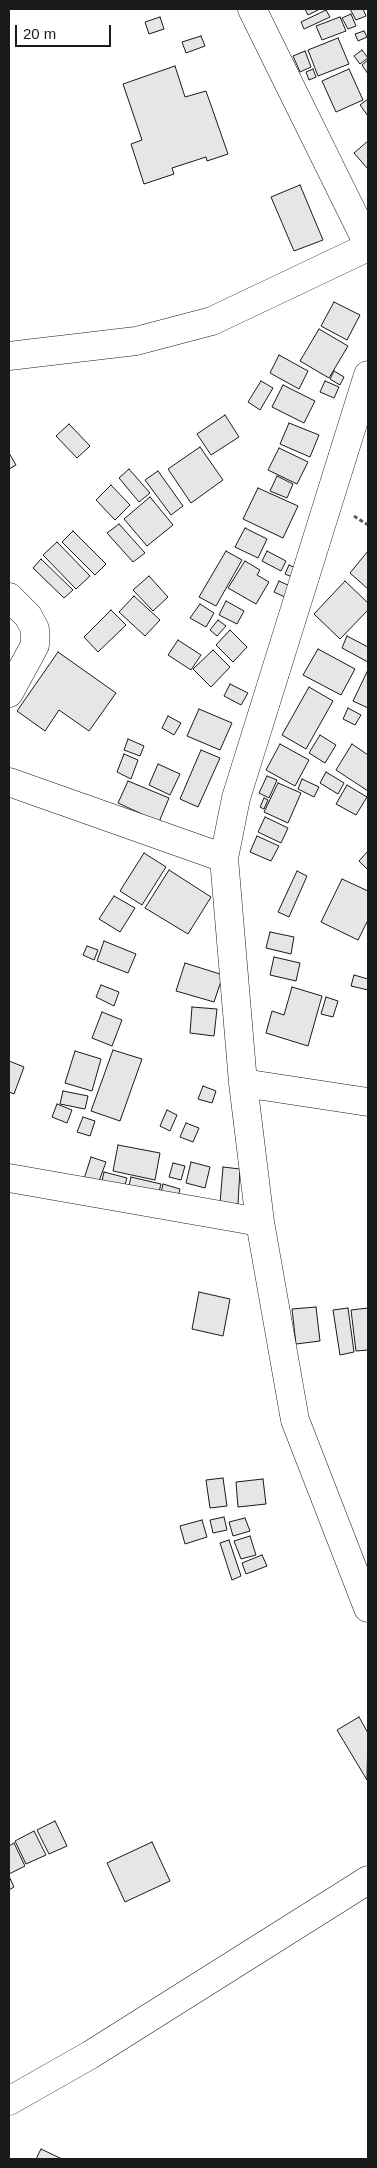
<!DOCTYPE html>
<html>
<head>
<meta charset="utf-8">
<style>
	body { margin:0 }
	#map { position:relative; width:377px; height:2168px; overflow:hidden; background:#fff; font-family:Arial,sans-serif }
	canvas { display:block }
	.frame { position:absolute; inset:0; border:10px solid #1a1a1a; pointer-events:none }
	.scale { position:absolute; left:15px; top:25px; width:96px; height:22px; box-sizing:border-box; border:2px solid #1a1a1a; border-top:0; padding-left:6px; font-size:15px; line-height:18px; white-space:nowrap; color:#1a1a1a; -webkit-text-stroke:4px #fff; paint-order:stroke }
</style>
</head>
<body>
<div id="map">
<canvas width="377" height="2168"></canvas>
<div class="frame"></div>
<div class="scale">20 m</div>
</div>
<script>
const ctx = document.querySelector('canvas').getContext('2d');
ctx.lineJoin = 'round';
function fill(path, color) {
  ctx.fillStyle = color;
  ctx.fill(path, 'evenodd');
}
function shape(rows) {
  const path = new Path2D();
  for (const r of rows) {
    path.moveTo(r[0], r[1]);
    for (let i = 2; i < r.length; i += 2) path.lineTo(r[i], r[i + 1]);
  }
  return path;
}
function trace(path, color, width, dash) {
  ctx.strokeStyle = color;
  ctx.lineWidth = width;
  ctx.lineCap = dash ? 'butt' : 'round';
  ctx.setLineDash(dash || []);
  ctx.stroke(path);
}
const building = shape([
	[305,9,320,9,308,15,305,9],
	[350,9,363,9,366,16,356,20,350,9],
	[326,10,330,17,304,29,301,22,326,10],
	[351,14,356,26,348,29,342,18,351,14],
	[160,17,164,29,149,34,145,22,160,17],
	[340,17,346,31,322,40,316,26,340,17],
	[364,31,367,37,358,41,355,34,364,31],
	[201,36,205,46,186,53,182,42,201,36],
	[338,38,349,64,318,76,308,50,338,38],
	[362,50,368,58,360,64,354,56,362,50],
	[305,51,311,67,300,72,293,56,305,51],
	[368,60,368,74,362,65,368,60],
	[175,66,185,97,206,91,228,154,207,161,206,157,172,168,174,174,144,184,131,144,142,140,123,84,175,66],
	[313,69,316,77,309,80,306,72,313,69],
	[349,69,363,100,336,112,322,81,349,69],
	[368,99,368,116,360,105,368,99],
	[368,141,368,169,354,153,368,141],
	[300,185,323,240,294,251,271,197,300,185],
	[334,302,360,315,347,340,321,326,334,302],
	[319,329,348,346,329,378,300,361,319,329],
	[279,355,308,371,299,389,270,373,279,355],
	[334,371,344,377,340,385,330,379,334,371],
	[261,381,273,388,260,410,248,402,261,381],
	[325,381,339,387,334,398,320,392,325,381],
	[283,385,315,401,304,423,272,407,283,385],
	[225,415,239,437,211,455,197,434,225,415],
	[289,423,319,435,310,457,280,444,289,423],
	[69,424,90,446,77,458,56,436,69,424],
	[200,447,223,480,191,503,168,469,200,447],
	[279,448,308,462,297,484,268,470,279,448],
	[9,453,16,465,9,469,9,453],
	[129,469,150,493,139,502,119,478,129,469],
	[158,471,183,506,171,515,145,480,158,471],
	[277,476,293,484,287,498,270,491,277,476],
	[111,485,130,505,115,520,96,500,111,485],
	[258,488,298,506,283,538,243,519,258,488],
	[150,497,173,525,147,546,124,519,150,497],
	[119,524,145,553,133,562,107,533,119,524],
	[245,528,267,539,258,558,235,547,245,528],
	[73,531,106,564,95,575,62,542,73,531],
	[57,542,90,576,76,589,43,555,57,542],
	[226,551,242,560,216,606,199,597,226,551],
	[267,551,286,561,281,571,262,561,267,551],
	[368,551,368,589,350,573,368,551],
	[41,559,73,590,64,598,33,568,41,559],
	[245,561,260,570,257,575,269,582,256,604,228,588,245,561],
	[289,565,296,568,292,577,285,574,289,565],
	[149,576,168,597,153,611,133,590,149,576],
	[279,581,292,587,287,598,274,592,279,581],
	[345,581,368,603,368,610,340,639,314,614,345,581],
	[134,596,160,620,145,636,119,612,134,596],
	[226,601,244,611,237,624,219,615,226,601],
	[200,604,214,613,206,627,190,618,200,604],
	[111,610,126,625,98,652,84,637,111,610],
	[218,620,226,626,217,636,210,630,218,620],
	[230,630,247,647,233,662,216,645,230,630],
	[347,636,368,647,368,662,342,648,347,636],
	[178,640,201,655,191,670,168,655,178,640],
	[318,649,355,669,341,695,303,675,318,649],
	[213,650,230,667,211,687,193,669,213,650],
	[58,652,116,693,89,731,59,710,45,731,17,711,58,652],
	[367,672,368,673,368,708,353,701,367,672],
	[230,684,248,693,241,705,224,696,230,684],
	[309,687,333,701,306,749,282,735,309,687],
	[348,708,361,715,355,725,343,719,348,708],
	[199,709,232,723,220,750,187,736,199,709],
	[168,716,181,723,174,735,162,728,168,716],
	[320,735,336,745,325,763,309,753,320,735],
	[128,739,144,746,140,756,124,750,128,739],
	[280,744,309,760,295,786,266,770,280,744],
	[352,744,368,755,368,791,336,770,352,744],
	[201,750,220,758,198,807,180,799,201,750],
	[124,754,138,760,131,779,117,772,124,754],
	[158,764,180,774,170,795,149,785,158,764],
	[326,772,344,783,338,794,320,783,326,772],
	[267,776,277,780,269,798,259,793,267,776],
	[302,779,319,787,314,797,298,789,302,779],
	[128,781,169,798,159,822,118,803,128,781],
	[278,783,301,793,288,823,264,812,278,783],
	[347,785,367,797,356,815,336,804,347,785],
	[264,798,268,800,264,809,260,807,264,798],
	[265,817,288,828,281,843,258,832,265,817],
	[257,836,279,846,271,861,250,852,257,836],
	[368,851,368,870,359,861,368,851],
	[144,853,166,867,142,905,120,891,144,853],
	[169,870,211,897,188,934,145,908,169,870],
	[297,871,307,876,289,917,278,912,297,871],
	[342,879,368,891,368,920,358,940,321,922,342,879],
	[114,896,135,908,120,932,99,919,114,896],
	[270,932,294,937,291,954,266,948,270,932],
	[104,941,136,954,128,973,97,961,104,941],
	[87,946,98,950,94,960,83,955,87,946],
	[274,957,300,963,296,981,270,975,274,957],
	[185,963,223,975,214,1002,176,991,185,963],
	[354,975,368,979,368,990,351,986,354,975],
	[101,985,119,992,114,1006,96,997,101,985],
	[292,987,322,996,308,1046,266,1033,272,1011,284,1015,292,987],
	[326,997,338,1001,333,1017,321,1014,326,997],
	[192,1007,217,1009,214,1036,190,1033,192,1007],
	[102,1012,122,1020,112,1046,92,1038,102,1012],
	[113,1050,142,1059,120,1121,91,1111,113,1050],
	[75,1051,101,1059,92,1091,65,1083,75,1051],
	[9,1061,24,1067,14,1094,9,1092,9,1061],
	[203,1086,216,1091,212,1103,198,1099,203,1086],
	[63,1091,88,1096,85,1109,60,1104,63,1091],
	[57,1104,72,1110,67,1123,52,1117,57,1104],
	[167,1110,177,1115,170,1131,160,1126,167,1110],
	[83,1117,95,1121,90,1136,77,1132,83,1117],
	[186,1123,199,1128,193,1142,180,1137,186,1123],
	[118,1145,160,1153,155,1180,113,1171,118,1145],
	[91,1157,106,1162,98,1184,84,1179,91,1157],
	[191,1162,210,1167,205,1188,186,1183,191,1162],
	[173,1163,185,1166,181,1180,169,1177,173,1163],
	[223,1167,240,1169,238,1204,220,1203,223,1167],
	[104,1172,127,1178,123,1191,101,1185,104,1172],
	[131,1177,161,1184,158,1196,128,1190,131,1177],
	[163,1184,180,1189,177,1201,160,1197,163,1184],
	[199,1292,230,1299,223,1336,192,1329,199,1292],
	[316,1307,320,1341,296,1344,292,1309,316,1307],
	[348,1308,354,1352,340,1355,333,1310,348,1308],
	[368,1308,368,1350,356,1351,351,1310,368,1308],
	[223,1478,227,1506,210,1508,206,1480,223,1478],
	[263,1479,266,1504,238,1507,236,1482,263,1479],
	[224,1517,227,1530,213,1533,210,1520,224,1517],
	[245,1518,250,1531,233,1536,229,1522,245,1518],
	[202,1520,207,1537,185,1544,180,1526,202,1520],
	[250,1536,256,1555,241,1559,234,1541,250,1536],
	[229,1540,241,1576,232,1580,220,1543,229,1540],
	[262,1555,267,1566,246,1574,242,1563,262,1555],
	[359,1717,368,1733,367,1780,337,1730,359,1717],
	[55,1821,67,1846,49,1854,37,1830,55,1821],
	[34,1831,46,1855,26,1864,15,1841,34,1831],
	[152,1842,170,1881,125,1902,107,1863,152,1842],
	[14,1843,25,1866,9,1874,9,1846,14,1843],
	[9,1876,14,1887,9,1890,9,1876],
	[41,2149,62,2159,36,2159,41,2149]
]);
fill(building, '#e6e6e6');
trace(building, '#1a1a1a', 1);
const minor = shape([
	[252,9,368,244],
	[368,375,236,798,224,858,243,1083,260,1222,295,1420,368,1608],
	[9,597,28,616,35,629,35,645,9,693],
	[9,782,224,858],
	[243,1083,368,1102],
	[9,1178,260,1222],
	[9,2101,90,2055,368,1880]
]);
const tertiary = shape([
	[9,356,136,341,212,321,368,247]
]);
trace(minor, '#1a1a1a', 29);
trace(tertiary, '#1a1a1a', 29);
trace(shape([
	[354,516,368,525]
]), '#5f5f5f', 3, [4, 2.5]);
trace(minor, '#fff', 28);
trace(tertiary, '#fff', 28);
</script>
</body>
</html>
